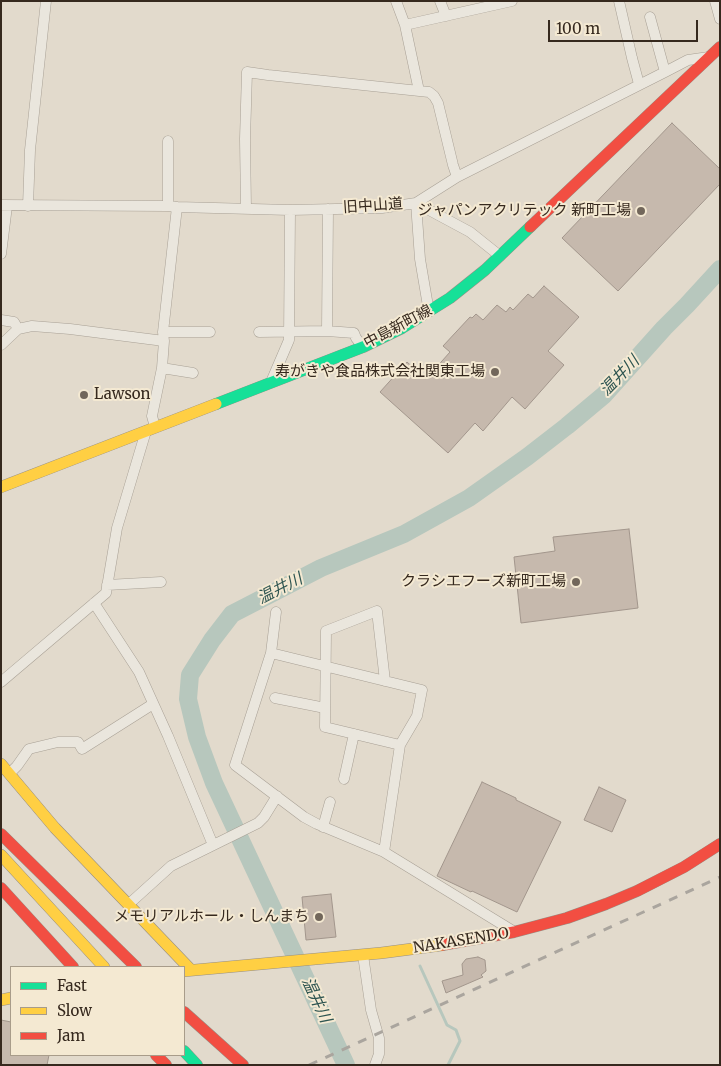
<!DOCTYPE html>
<html>
<head>
<meta charset="utf-8">
<style>
	body { margin:0 }
	#map { position:relative; width:721px; height:1066px; overflow:hidden; background:#e2dacc; font-family:Merriweather,serif }
	canvas { display:block }
	.frame { position:absolute; inset:0; border:2px solid #36291e; pointer-events:none }
	.legend { position:absolute; left:10px; top:966px; width:175px; height:90px; box-sizing:border-box; background:#f4e9d2; border:1px solid #a89c8a; margin:0; padding:6px 9px; list-style:none; font-size:15px; color:#36291e }
	.legend li { display:flex; align-items:center; gap:10px; height:25px }
	.legend b { width:25px; border:1px solid #a89c8a }
	.scale { position:absolute; left:548px; top:20px; width:150px; height:22px; box-sizing:border-box; border:2px solid #36291e; border-top:0; padding-left:6px; font-size:15px; line-height:18px; white-space:nowrap; color:#36291e; -webkit-text-stroke:4px #f4e9d2; paint-order:stroke }
</style>
</head>
<body>
<div id="map">
<canvas width="721" height="1066"></canvas>
<div class="frame"></div>
<ul class="legend">
<li><b style="height:6px;background:#16e098"></b>Fast</li>
<li><b style="height:6px;background:#ffcf43"></b>Slow</li>
<li><b style="height:6px;background:#f24e42"></b>Jam</li>
</ul>
<div class="scale">100 m</div>
</div>
<script>
const ctx = document.querySelector('canvas').getContext('2d');
ctx.lineJoin = 'round';
function shape(rows) {
  const path = new Path2D();
  for (const r of rows) {
    path.moveTo(r[0], r[1]);
    for (let i = 2; i < r.length; i += 2) path.lineTo(r[i], r[i + 1]);
  }
  return path;
}
function trace(path, color, width, dash) {
  ctx.strokeStyle = color;
  ctx.lineWidth = width;
  ctx.lineCap = dash ? 'butt' : 'round';
  ctx.setLineDash(dash || []);
  ctx.stroke(path);
}
function fill(path, color) {
  ctx.fillStyle = color;
  ctx.fill(path, 'evenodd');
}
function drawText(font, color, halo, rows, align = 'center') {
  ctx.font = font + ' Merriweather,"Noto Sans JP",serif';
  ctx.lineWidth = 4;
  ctx.setLineDash([]);
  ctx.textBaseline = 'middle';
  ctx.strokeStyle = halo;
  ctx.fillStyle = color;
  for (const [text, x, y, turn = 0] of rows) {
    ctx.save();
    ctx.translate(x, y);
    ctx.rotate((+turn || 0) * Math.PI / 180);
    ctx.textAlign = isNaN(turn) ? turn : align;
    if (halo) ctx.strokeText(text, 0, 0);
    ctx.fillText(text, 0, 0);
    ctx.restore();
  }
}
trace(shape([
	[420,966,447,1025,456,1030,460,1041,448,1065]
]), '#b7c7bd', 3);
trace(shape([
	[346,1065,214,783,197,737,188,699,190,675,212,640,232,614,321,568,404,534,469,498,527,457,567,426,604,395,664,328,687,305,720,269]
]), '#b7c7bd', 18);
const building = shape([
	[672,123,720,169,720,184,618,291,562,238,672,123],
	[544,286,579,317,548,351,564,365,525,409,512,397,483,431,475,423,448,453,380,392,407,362,426,379,450,352,443,346,470,317,472,318,476,314,483,320,497,305,506,312,510,307,513,310,528,294,533,298,544,286],
	[629,529,638,608,521,623,514,557,555,551,553,537,629,529],
	[482,782,516,798,516,800,561,822,517,912,472,891,471,892,437,876,482,782],
	[599,787,626,800,612,832,584,820,599,787],
	[331,894,336,937,306,940,302,897,331,894],
	[478,957,485,960,486,971,481,975,483,977,446,993,442,981,463,975,462,964,466,959,478,957],
	[1,1020,11,1022,11,1055,49,1055,47,1065,1,1065,1,1020]
]);
fill(building, '#c6b9ad');
trace(building, '#a2968c', 1);
const street = shape([
	[396,1,405,25,419,91],
	[440,1,446,16],
	[619,1,632,58,639,84],
	[715,1,720,19],
	[650,17,665,72],
	[405,25,512,1],
	[168,141,168,206],
	[1,205,168,206,177,207,290,210,382,208,416,203,457,177,665,72,688,60,709,57],
	[28,206,30,150,46,1],
	[246,209,245,139,247,72,268,75,429,92,434,96,438,103,453,165,457,177],
	[1,254,7,206],
	[429,312,420,259,416,203,470,232,500,256],
	[1,320,14,322,18,329],
	[327,331,328,209],
	[163,332,210,332],
	[259,332,327,331,354,333,356,338,363,347],
	[1,345,18,329,32,326,70,329,164,341],
	[162,368,193,373],
	[271,382,289,340,290,210],
	[155,427,152,416,162,368,164,341,163,332,177,207],
	[107,585,161,582],
	[94,603,139,672,168,736,213,845],
	[276,612,271,653,235,765,304,817,317,824,384,852,513,931],
	[271,653,422,690,417,716,400,745,384,852],
	[385,681,377,611,326,631,325,727,400,745],
	[1,682,106,593,117,528,146,431],
	[275,698,325,708],
	[10,773,17,766,29,749,58,742,78,742,82,749,153,704],
	[344,779,354,734],
	[323,827,330,802],
	[129,904,171,866,258,823,264,817,277,796],
	[363,955,371,1010,379,1038,379,1054,375,1065]
]);
const fast = shape([
	[216,404,363,347,402,328,450,298,485,270,530,227],
	[184,1051,197,1065]
]);
const slow = shape([
	[1,487,216,404],
	[1,764,55,828,191,970],
	[1,855,104,967],
	[184,971,381,953,442,945],
	[1,1000,11,998]
]);
const jam = shape([
	[530,227,720,47],
	[1,834,136,967],
	[1,888,73,967],
	[442,945,514,932,567,918,606,904,637,891,684,867,720,844],
	[184,1012,243,1065],
	[156,1055,166,1065]
]);
trace(street, '#a8a095', 11);
trace(fast, '#978f85', 12);
trace(slow, '#978f85', 12);
trace(jam, '#978f85', 12);
trace(street, '#eae6dd', 10);
trace(fast, '#16e098', 11);
trace(slow, '#ffcf43', 11);
trace(jam, '#f24e42', 11);
trace(shape([
	[309,1065,720,877]
]), '#aaa59e', 3, [9, 9]);
for (const [x, y, r, color] of [
	[641,211,5,"#72675b"],
	[495,372,5,"#72675b"],
	[84,395,5,"#72675b"],
	[576,582,5,"#72675b"],
	[319,917,5,"#72675b"]
]) {
  const dot = new Path2D();
  dot.arc(x, y, r, 0, 2 * Math.PI);
  ctx.fillStyle = color;
  ctx.fill(dot);
  trace(dot, '#f4e9d2', 2);
}
drawText('15px', '#36291e', '#f4e9d2', [
	["旧中山道",373,206,-4],
	["中島新町線",398,327,-28],
	["NAKASENDO",461,941,-9]
]);
drawText('15px', '#36291e', '#f4e9d2', [
	["ジャパンアクリテック 新町工場",631,211],
	["寿がきや食品株式会社関東工場",485,372],
	["Lawson",94,395,"left"],
	["クラシエフーズ新町工場",566,582],
	["メモリアルホール・しんまち",309,917]
], 'right');
drawText('italic 16px', '#2e5551', '#f4e9d2', [
	["温井川",620,376,-46],
	["温井川",280,589,-27],
	["温井川",316,1000,65]
]);
</script>
</body>
</html>
